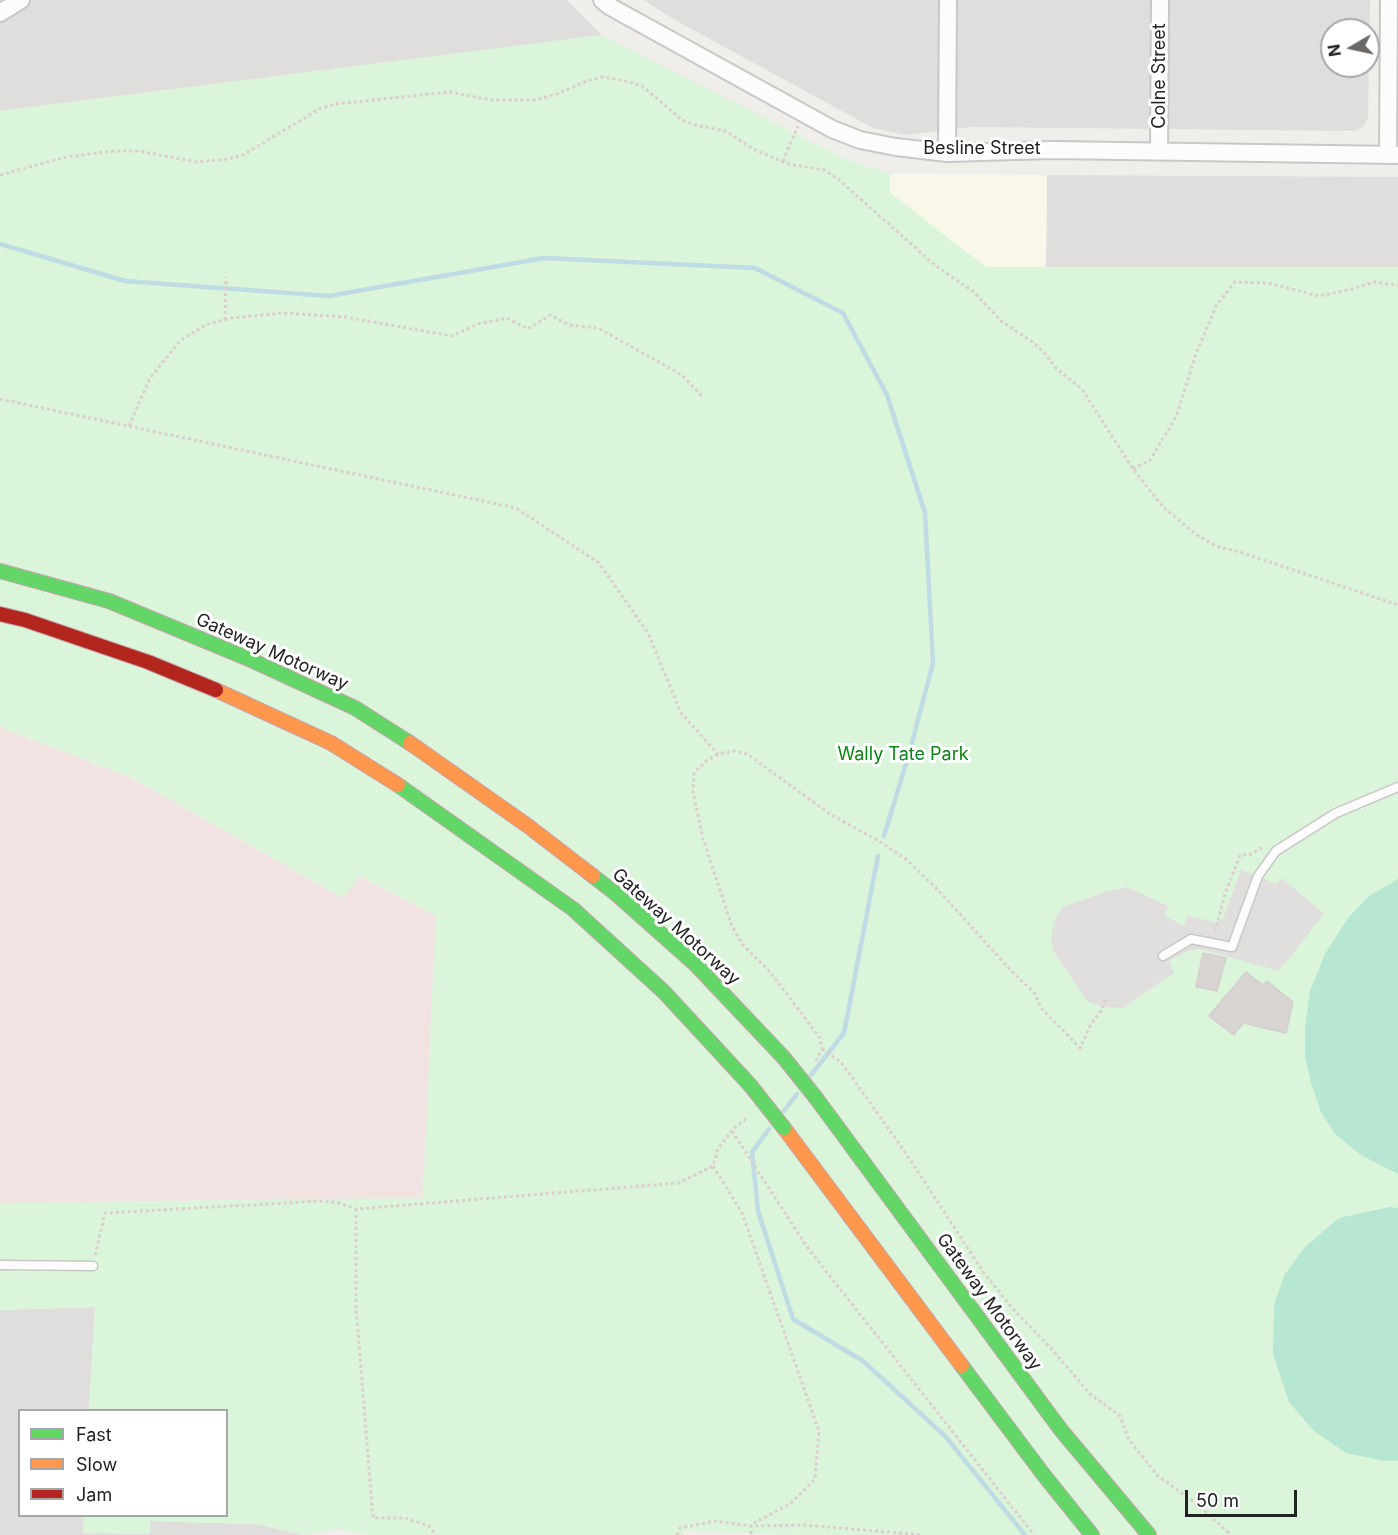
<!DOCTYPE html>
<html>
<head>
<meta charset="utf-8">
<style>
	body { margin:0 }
	#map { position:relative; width:1398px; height:1535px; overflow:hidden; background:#f0eeeb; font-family:Inter,sans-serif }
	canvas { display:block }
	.legend { position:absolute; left:18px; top:1409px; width:210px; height:108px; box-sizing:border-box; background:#fff; border:2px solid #a7a7a7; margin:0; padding:8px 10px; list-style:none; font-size:18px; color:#222 }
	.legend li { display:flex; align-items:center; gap:12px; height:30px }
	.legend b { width:30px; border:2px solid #a7a7a7 }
	.north { position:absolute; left:1320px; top:18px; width:60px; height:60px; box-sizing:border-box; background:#fff; border:2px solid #a7a7a7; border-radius:50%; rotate:261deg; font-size:16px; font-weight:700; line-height:24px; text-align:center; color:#222 }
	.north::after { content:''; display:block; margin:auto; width:21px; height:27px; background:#6a6968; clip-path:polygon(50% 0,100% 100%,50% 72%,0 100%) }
	.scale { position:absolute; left:1185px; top:1490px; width:112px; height:27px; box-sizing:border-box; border:3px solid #222; border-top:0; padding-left:8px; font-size:18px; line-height:21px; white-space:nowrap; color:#222; -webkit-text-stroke:4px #fff; paint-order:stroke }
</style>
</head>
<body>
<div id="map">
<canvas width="1398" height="1535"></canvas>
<ul class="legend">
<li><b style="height:8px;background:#63d668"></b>Fast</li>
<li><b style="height:8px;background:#ff974d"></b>Slow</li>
<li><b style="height:8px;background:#b3261e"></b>Jam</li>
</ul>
<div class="north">N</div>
<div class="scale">50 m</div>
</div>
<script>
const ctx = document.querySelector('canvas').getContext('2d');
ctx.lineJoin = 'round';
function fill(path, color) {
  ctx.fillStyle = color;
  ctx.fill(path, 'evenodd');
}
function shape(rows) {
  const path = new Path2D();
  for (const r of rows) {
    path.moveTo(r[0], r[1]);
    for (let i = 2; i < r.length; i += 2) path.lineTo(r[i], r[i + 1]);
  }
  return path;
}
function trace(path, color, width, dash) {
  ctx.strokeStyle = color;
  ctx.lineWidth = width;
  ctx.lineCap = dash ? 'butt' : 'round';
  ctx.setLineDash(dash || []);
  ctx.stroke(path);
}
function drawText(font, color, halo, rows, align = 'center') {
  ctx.font = font + ' Inter,sans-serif';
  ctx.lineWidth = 6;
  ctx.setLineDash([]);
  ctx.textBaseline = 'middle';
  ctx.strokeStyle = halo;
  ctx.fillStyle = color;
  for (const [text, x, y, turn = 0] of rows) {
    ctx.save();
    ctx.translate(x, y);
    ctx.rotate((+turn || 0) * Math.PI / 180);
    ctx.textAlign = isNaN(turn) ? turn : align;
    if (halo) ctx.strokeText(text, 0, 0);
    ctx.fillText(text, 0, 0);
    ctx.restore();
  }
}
fill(shape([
	[0,0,567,0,602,35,0,111],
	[644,0,1370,0,1368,117,1364,127,1353,131,972,127,905,135,873,128,673,19],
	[1332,30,1368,30,1368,66,1332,66],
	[1047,175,1398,177,1398,267,1046,267],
	[95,1307,89,1410,20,1410,20,1516,83,1516,83,1533,150,1534,150,1521,255,1524,304,1535,0,1535,0,1310]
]), '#dfdedc');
fill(shape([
	[0,727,132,778,342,898,359,876,436,916,423,1198,0,1203]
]), '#f1e3e1');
fill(shape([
	[890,174,1047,175,1046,267,986,268,890,193]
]), '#f8f7e8');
fill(shape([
	[602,35,847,160,890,174,890,193,986,267,1398,267,1398,1535,800,1535,685,1531,683,1535,369,1535,338,1529,304,1535,255,1524,150,1521,150,1534,83,1533,83,1516,226,1516,226,1410,89,1410,95,1307,0,1310,0,1203,423,1198,436,916,360,876,343,898,132,778,0,727,0,111]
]), '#daf5da');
fill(shape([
	[1398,879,1398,1174,1361,1155,1335,1134,1321,1112,1311,1083,1305,1057,1305,1028,1310,991,1325,954,1348,918,1369,896],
	[1390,1207,1398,1208,1398,1461,1384,1461,1346,1453,1313,1430,1289,1402,1273,1354,1274,1304,1285,1274,1305,1247,1339,1218]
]), '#b7e6d2');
fill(shape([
	[1241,869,1276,884,1282,878,1324,914,1279,971,1201,949,1190,950,1169,961,1174,973,1123,1008,1102,1007,1087,1001,1054,952,1051,939,1055,918,1063,907,1105,892,1127,887,1168,906,1164,916,1184,925,1188,916,1215,922,1223,919]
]), '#e0dfde');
trace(shape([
	[0,244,125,281,329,296,544,258,755,268,843,313,887,395,925,513,933,663,909,754,884,836],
	[811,1075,844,1033,878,856],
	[784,1111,797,1094],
	[769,1129,752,1152,758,1211,793,1319,863,1361,945,1436,1025,1535]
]), '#bfdbe3', 4.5);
const building = shape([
	[1203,953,1226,958,1217,991,1196,987,1203,953],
	[1246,972,1263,985,1267,981,1293,1002,1286,1033,1243,1023,1234,1035,1209,1016,1246,972]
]);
fill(building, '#d7d4d2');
trace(building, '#d3d0cc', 1.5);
const lane = shape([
	[1163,956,1191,939,1232,947,1258,876,1276,851,1336,813,1398,787],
	[0,1265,93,1266]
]);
const street = shape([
	[602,0,609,6,832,129,860,140,896,147,947,153,1052,150,1398,155],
	[0,13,21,0],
	[1159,152,1160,0],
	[947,153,948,0],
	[1388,155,1389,0]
]);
const fast = shape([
	[0,571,109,601,249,659,355,708,410,743],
	[398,785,573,909,664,992,750,1085],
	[593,876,615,893,695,964,784,1058],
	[816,1098,1061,1430,1149,1535],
	[962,1366,1043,1474,1092,1535]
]);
const slow = shape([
	[216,690,331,743,398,785],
	[410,743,528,826,593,876],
	[784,1128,962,1366]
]);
const jam = shape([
	[0,614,25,620,148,662,216,690]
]);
trace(lane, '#c9c8c7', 11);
trace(street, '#c9c8c7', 20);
trace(fast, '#c5a2ac', 16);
trace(slow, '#c5a2ac', 16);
trace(jam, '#c5a2ac', 16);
trace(shape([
	[783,161,798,126],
	[0,175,66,157,113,151,138,151,197,162,228,159,243,155,321,108,335,104,450,92,491,100,535,100,557,94,589,80,603,77,626,81,642,86,682,120,695,125,725,131,755,150,774,158,789,164,824,170,838,179,936,266,974,292,1001,321,1034,343,1047,356,1056,368,1082,389,1133,469,1163,507,1197,535,1216,546,1243,553,1398,605],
	[225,320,226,277],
	[0,399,516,508,599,563,648,633,681,713,718,754],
	[129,426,150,378,180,341,205,325,231,318,282,313,345,317,452,336,478,324,507,318,528,329,550,315,569,325,598,328,682,375,703,397],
	[1133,469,1150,460,1176,417,1196,354,1216,306,1235,282,1268,283,1319,296,1352,289,1374,282,1398,285],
	[1215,932,1224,897,1240,855,1251,854,1265,846],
	[822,1049,841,1062,905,1152,984,1273,1013,1309,1050,1347,1090,1394,1120,1416,1129,1440,1158,1476,1198,1505,1231,1535],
	[816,1061,822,1049,820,1038,770,972,742,944,732,926,703,839,693,792,694,773,706,761,718,754,735,751,747,754,830,814,882,843,907,860,937,889,1015,975,1034,992,1042,1009,1080,1048,1091,1024,1101,1011,1106,998],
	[732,1131,807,1247,1034,1535],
	[713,1166,742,1213,819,1431,815,1479,790,1504,754,1523,751,1526,751,1535],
	[356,1209,356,1307,373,1518,405,1518,429,1526,436,1535],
	[95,1255,105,1213,320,1201,339,1203,356,1209,679,1183,713,1166,718,1149,732,1130,748,1117],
	[677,1535,680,1528,715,1521,751,1526,803,1525,922,1535]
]), '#dccecd', 3, [3, 3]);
trace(lane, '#fdfcfc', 8);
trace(street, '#fdfcfc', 16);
trace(fast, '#63d668', 14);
trace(slow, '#ff974d', 14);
trace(jam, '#b3261e', 14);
const fastBridge = shape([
	[784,1058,816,1098],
	[750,1085,784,1128]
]);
trace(fastBridge, '#c5a2ac', 16, []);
trace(fastBridge, '#63d668', 14);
drawText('18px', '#222', '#fff', [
	["Colne Street",1160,76,-90],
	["Besline Street",982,149],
	["Gateway Motorway",272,652,24],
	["Gateway Motorway",676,927,42],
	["Gateway Motorway",989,1302,54]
]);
drawText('18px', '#0c8416', '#fff', [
	["Wally Tate Park",903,755]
]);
</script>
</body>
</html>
